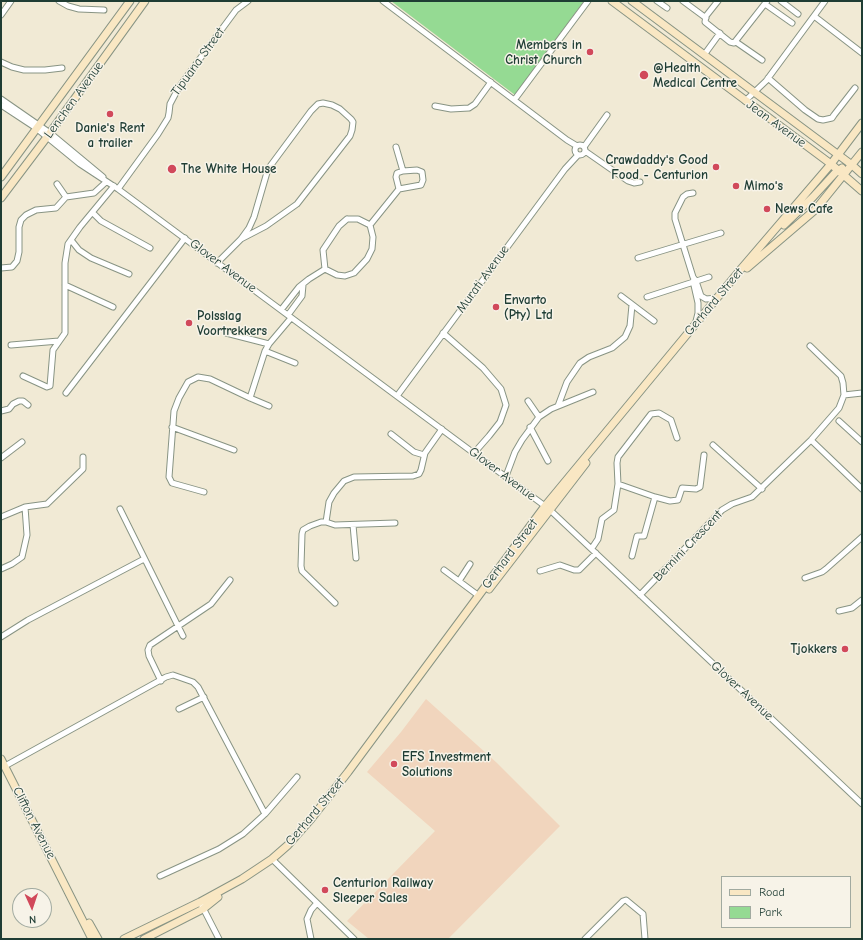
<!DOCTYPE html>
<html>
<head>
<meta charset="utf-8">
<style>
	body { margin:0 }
	#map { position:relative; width:863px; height:940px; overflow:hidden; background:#f1ead5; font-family:"Comic Neue",sans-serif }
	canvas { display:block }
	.frame { position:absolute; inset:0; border:2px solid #1f3d34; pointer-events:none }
	.legend { position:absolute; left:721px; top:876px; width:130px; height:52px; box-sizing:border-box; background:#f7f3e8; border:1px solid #a1aaa0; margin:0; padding:5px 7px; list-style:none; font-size:12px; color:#1f3d34 }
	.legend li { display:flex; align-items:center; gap:8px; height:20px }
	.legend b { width:20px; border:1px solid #a1aaa0 }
	.north { position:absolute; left:12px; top:888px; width:40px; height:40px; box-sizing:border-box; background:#f7f3e8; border:1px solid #a1aaa0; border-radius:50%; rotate:177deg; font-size:11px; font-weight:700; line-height:16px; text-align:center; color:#1f3d34 }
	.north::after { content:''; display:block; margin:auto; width:14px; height:18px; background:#d1495b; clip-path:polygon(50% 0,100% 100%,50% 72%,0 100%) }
</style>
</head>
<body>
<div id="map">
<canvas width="863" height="940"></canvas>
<div class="frame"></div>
<ul class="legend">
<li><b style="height:5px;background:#f9e7c3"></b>Road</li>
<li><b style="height:11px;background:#95da93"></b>Park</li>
</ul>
<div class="north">N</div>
</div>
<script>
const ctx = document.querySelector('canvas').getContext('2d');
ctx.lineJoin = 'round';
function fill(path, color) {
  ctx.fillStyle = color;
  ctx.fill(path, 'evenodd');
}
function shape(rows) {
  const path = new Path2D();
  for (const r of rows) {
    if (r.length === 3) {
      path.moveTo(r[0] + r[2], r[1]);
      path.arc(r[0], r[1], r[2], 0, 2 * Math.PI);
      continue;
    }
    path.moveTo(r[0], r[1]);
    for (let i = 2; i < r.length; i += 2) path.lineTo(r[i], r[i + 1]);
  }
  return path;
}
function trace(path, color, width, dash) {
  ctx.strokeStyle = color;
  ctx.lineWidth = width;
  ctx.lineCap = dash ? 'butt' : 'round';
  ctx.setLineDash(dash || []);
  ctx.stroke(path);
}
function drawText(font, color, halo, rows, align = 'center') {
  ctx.font = font + ' "Comic Neue",sans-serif';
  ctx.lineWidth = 3;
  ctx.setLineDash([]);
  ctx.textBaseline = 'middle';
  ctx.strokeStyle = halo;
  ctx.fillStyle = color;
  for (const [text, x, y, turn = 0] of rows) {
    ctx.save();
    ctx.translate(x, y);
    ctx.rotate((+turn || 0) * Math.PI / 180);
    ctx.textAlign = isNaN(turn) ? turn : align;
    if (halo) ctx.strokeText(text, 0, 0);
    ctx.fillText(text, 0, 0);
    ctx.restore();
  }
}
fill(shape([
	[426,699,497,763,560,826,448,939,369,939,347,921,435,831,367,772,401,732]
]), '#f1d5bd');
fill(shape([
	[391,1,584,1,515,95]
]), '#95da93');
const street = shape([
	[59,1,68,6,79,9,104,10],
	[383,1,567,140,577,146],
	[657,1,667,8],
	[683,1,706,18],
	[718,1,706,16,705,22,730,42,734,43,767,1],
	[781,1,798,14],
	[765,4,792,23],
	[1,15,11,1],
	[814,16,862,53],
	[736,42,762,60],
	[704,55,720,33],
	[1,62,12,67,24,70,45,70,62,68],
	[768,78,805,110,818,119,823,120,832,118,834,115,855,88],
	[1,99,50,133,103,177],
	[515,99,588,1],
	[745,101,766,81,825,1],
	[1,105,36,128,80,164,118,189,549,509,862,804],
	[435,106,451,109,469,108,475,104,491,82],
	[580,150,5],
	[396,147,403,171],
	[584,147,607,115],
	[585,151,628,181,634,183,640,182],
	[57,184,66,197],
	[118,189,158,134,168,118,169,113,170,104,179,87,236,10,248,1],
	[693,193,687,194,683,197,675,213,675,219,693,277,696,281,701,296,706,299,717,298],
	[93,213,101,221,150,248],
	[347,219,358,219,370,225,373,237,372,249,367,259,354,273,345,276,337,275,325,269,323,250,339,226,347,219],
	[370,225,399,189,421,185,423,180,422,172,417,170,403,171,397,173,396,177,399,189],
	[71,240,79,250,91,258,129,274],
	[638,258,721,233],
	[217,263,241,239,249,228,254,217,268,169,311,111,318,104,323,103,332,105,340,109,351,119,353,122,352,130,350,136,297,204,266,226,241,239],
	[1,268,12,267,17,261,19,252,19,227,21,220,26,215,36,210,56,208,66,197,94,193,106,182],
	[693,281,698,303,698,313,696,321],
	[65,285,113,307],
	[621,296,654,321],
	[647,297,709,277],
	[281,310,299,287,309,279,325,269],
	[288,315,302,296,303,285],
	[226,333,269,344],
	[443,333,483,368,501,389,506,405,500,422,489,436,474,453],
	[11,345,59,341],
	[265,351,295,363],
	[23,376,47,387,50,386,53,350,65,333,65,263,68,244,80,227,114,186],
	[66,393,185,238],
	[844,395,862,393],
	[397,396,565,169,578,155],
	[250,398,265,351,269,344,291,318],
	[528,401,539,417],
	[558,406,567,382,580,363,589,357,612,348,625,337,630,326,632,305],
	[1,411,9,409,13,404,19,401,23,401,28,405],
	[839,421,862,442],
	[172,427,234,450],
	[530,427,548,461],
	[391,434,414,452,424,455],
	[811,440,862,489],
	[713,445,762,489],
	[1,458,22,442],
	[506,476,515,452,522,440,539,417,551,409,593,392],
	[618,484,617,463,618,457,651,414,659,413,671,420,677,438],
	[204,492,172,483,169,477,174,411,179,398,188,382,198,377,210,379,250,398,269,406],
	[120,509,183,636],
	[1,517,25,507,47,504,83,469,83,457],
	[326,522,329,502,334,493,344,481,354,477,413,476,419,474,421,470,425,453,442,429],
	[353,525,356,558],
	[592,548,598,539,602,519,614,510,618,484,655,497,670,501,678,500,682,488,696,489,700,487,704,455],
	[632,556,637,536,644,536,655,497],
	[1,569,12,564,22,557,27,535,25,507],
	[444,570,479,596],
	[540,571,560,565,574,570,579,570,596,553],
	[805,578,822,572,826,569,862,537],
	[459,581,470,564],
	[640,595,722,510,732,504,752,497,811,440,839,408,844,395,843,383,841,376,810,346],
	[335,603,302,571,301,566,302,534,303,530,310,526,321,522,326,522,335,525,395,523],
	[839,611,852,608,862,600],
	[1,637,28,620,144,559],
	[161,681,149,656,148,650,150,645,211,604,230,580],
	[179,709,204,697],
	[5,766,166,677,173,675,193,682,198,687,265,814],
	[272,859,354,939],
	[160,876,219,849,243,834,265,814,297,777],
	[200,902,219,939],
	[311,939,307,919,311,910,317,903],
	[585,939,623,901,626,900,643,914,645,939]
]);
const secondary = shape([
	[612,1,831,164,862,191],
	[632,1,852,165,862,174],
	[1,177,130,1],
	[1,198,47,137,145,1],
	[784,225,813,197,835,173,842,168],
	[747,268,816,209,862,152],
	[489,589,586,463],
	[1,759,92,939],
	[89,923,98,939],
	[124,939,200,902,242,879,272,859,288,845,311,819,348,772,545,506,741,269,831,164,862,123],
	[144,939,203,909,218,897]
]);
trace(street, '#889484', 7);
trace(secondary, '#889484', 9);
trace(street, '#fff', 5);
trace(secondary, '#f9e7c3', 7);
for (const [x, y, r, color] of [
	[590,52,4,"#d1495b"],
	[644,75,5,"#d1495b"],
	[110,114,4,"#d1495b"],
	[716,167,4,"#d1495b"],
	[172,169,5,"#d1495b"],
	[736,186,4,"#d1495b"],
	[767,209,4,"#d1495b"],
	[496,307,4,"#d1495b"],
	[189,323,4,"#d1495b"],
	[845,649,4,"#d1495b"],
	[394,764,4,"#d1495b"],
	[325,890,4,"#d1495b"]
]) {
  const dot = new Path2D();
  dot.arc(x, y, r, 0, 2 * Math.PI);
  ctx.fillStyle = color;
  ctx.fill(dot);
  trace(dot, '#f7f3e8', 1.5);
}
drawText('bold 13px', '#1f3d34', '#f7f3e8', [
	["Members in",582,45,"right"],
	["Christ Church",582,60,"right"],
	["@Health",653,68],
	["Medical Centre",653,83],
	["Danie's Rent",110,128,"center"],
	["a trailer",110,143,"center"],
	["Crawdaddy's Good",708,160,"right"],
	["Food - Centurion",708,175,"right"],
	["The White House",181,169],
	["Mimo's",744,186],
	["News Cafe",775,209],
	["Envarto",504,300],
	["(Pty) Ltd",504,315],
	["Polsslag",197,316],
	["Voortrekkers",197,331],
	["Tjokkers",837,649,"right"],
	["EFS Investment",402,757],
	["Solutions",402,772],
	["Centurion Railway",333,883],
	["Sleeper Sales",333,898]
], 'left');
drawText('13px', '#1f3d34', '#f7f3e8', [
	["Tipuana Street",198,62,-54],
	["Lenchen Avenue",74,100,-54],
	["Jean Avenue",776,124,36],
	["Glover Avenue",223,266,37],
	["Murati Avenue",483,279,-54],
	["Gerhard Street",714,302,-50],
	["Glover Avenue",502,474,37],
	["Bernini Crescent",688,546,-46],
	["Gerhard Street",510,554,-53],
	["Glover Avenue",742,691,43],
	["Gerhard Street",315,812,-50],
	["Clifton Avenue",34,823,63]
]);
</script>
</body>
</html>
